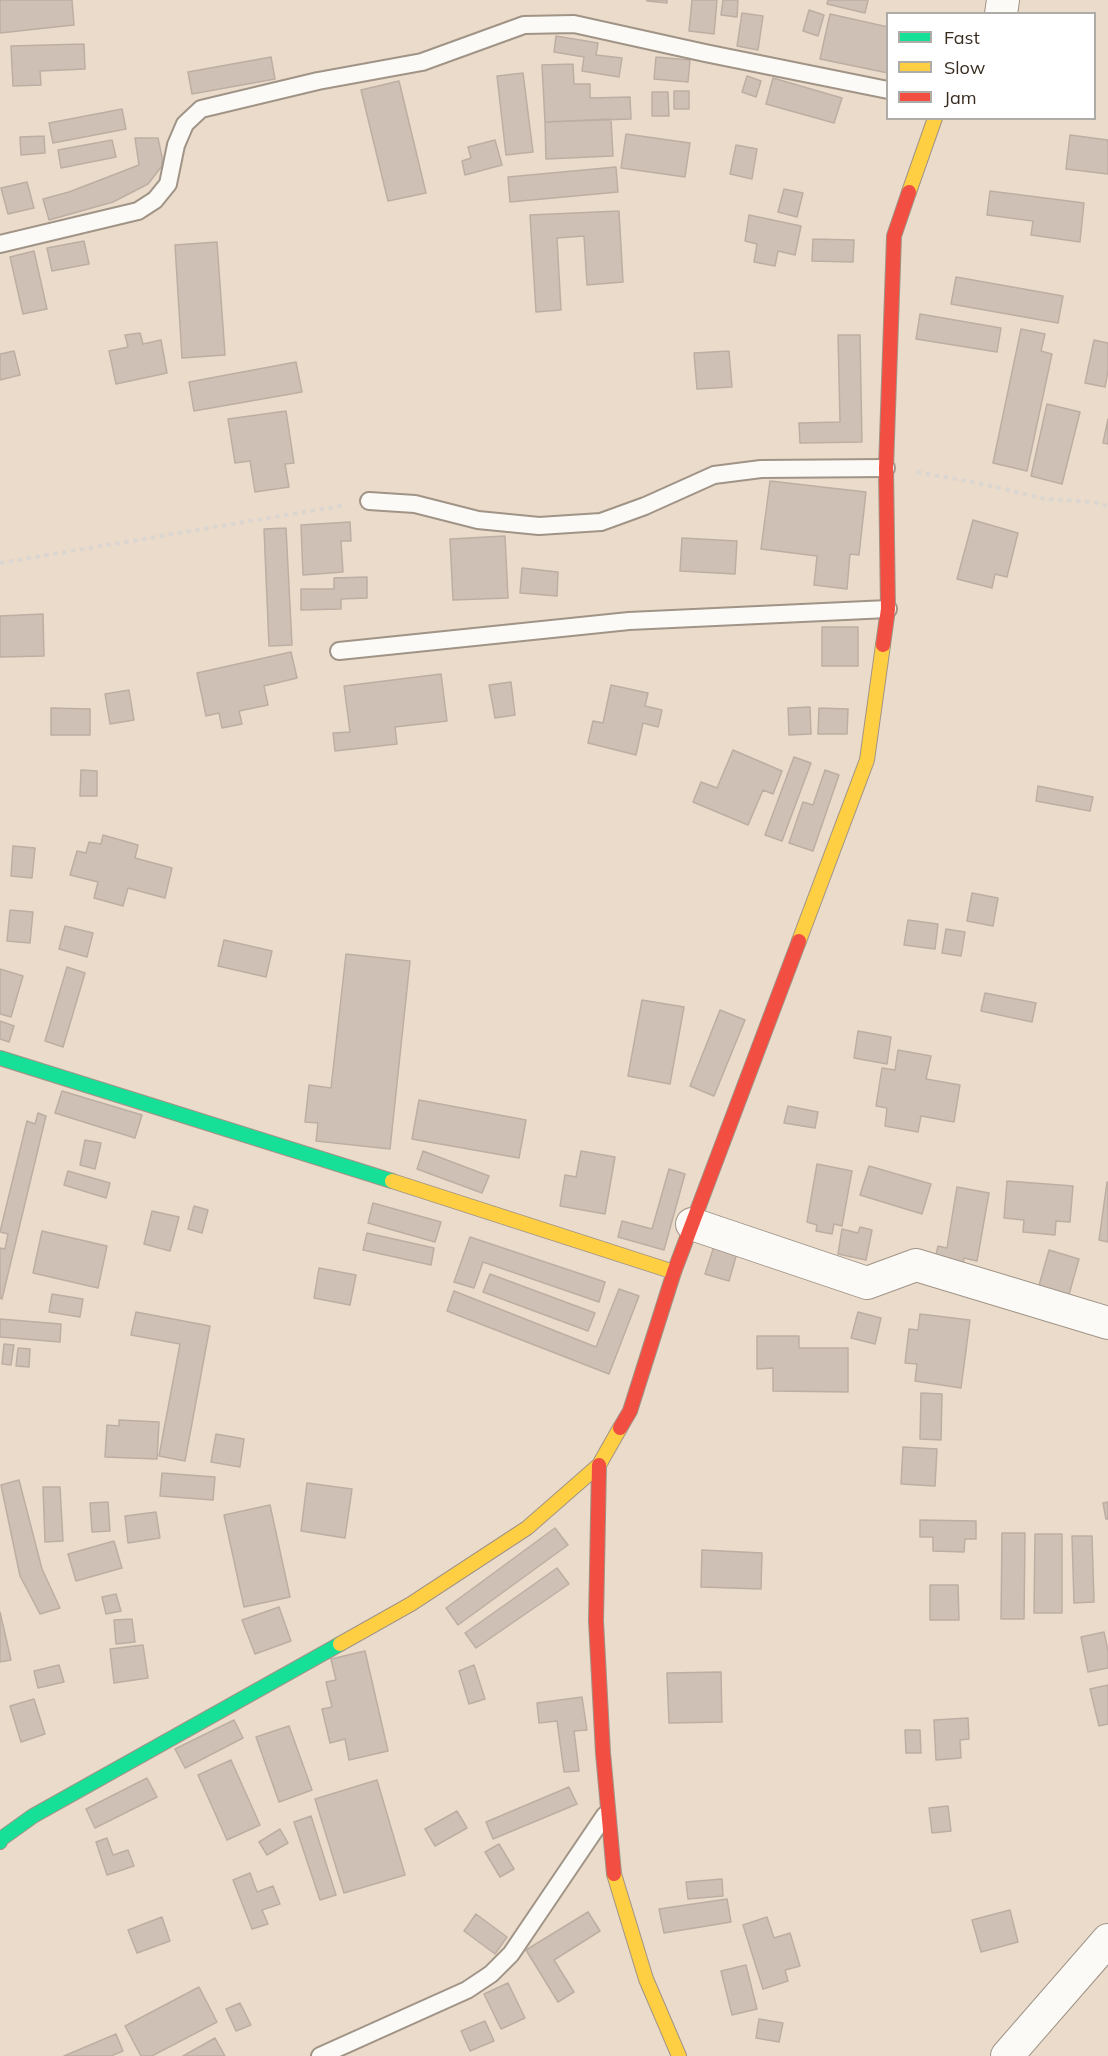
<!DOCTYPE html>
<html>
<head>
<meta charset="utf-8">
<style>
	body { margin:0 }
	#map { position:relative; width:1108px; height:2056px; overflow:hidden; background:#ebdbca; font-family:Mulish,sans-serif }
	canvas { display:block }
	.legend { position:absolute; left:886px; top:12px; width:210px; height:108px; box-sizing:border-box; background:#fff; border:2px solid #afaba6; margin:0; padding:8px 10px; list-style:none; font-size:18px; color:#382c20 }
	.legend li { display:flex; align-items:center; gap:12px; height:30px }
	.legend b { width:30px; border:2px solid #afaba6 }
</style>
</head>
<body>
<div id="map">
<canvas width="1108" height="2056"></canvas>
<ul class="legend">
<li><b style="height:8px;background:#16e098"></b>Fast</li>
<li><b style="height:8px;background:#ffcf43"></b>Slow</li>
<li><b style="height:8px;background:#f24e42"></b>Jam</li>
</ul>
</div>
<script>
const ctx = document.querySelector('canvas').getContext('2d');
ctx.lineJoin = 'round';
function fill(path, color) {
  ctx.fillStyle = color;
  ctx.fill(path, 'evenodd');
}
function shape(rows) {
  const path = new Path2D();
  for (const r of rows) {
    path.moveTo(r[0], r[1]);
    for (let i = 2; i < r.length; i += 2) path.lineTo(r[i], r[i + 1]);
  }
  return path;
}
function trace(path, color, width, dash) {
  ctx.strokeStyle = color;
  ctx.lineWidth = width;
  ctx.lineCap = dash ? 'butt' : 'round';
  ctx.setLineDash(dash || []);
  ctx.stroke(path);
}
const building = shape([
	[0,0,72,0,74,25,0,33,0,0],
	[647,0,667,0,667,3,647,1,647,0],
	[692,0,717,0,714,34,689,31,692,0],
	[723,0,738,0,737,17,721,15,723,0],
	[828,0,868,0,865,13,827,4,828,0],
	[809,10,824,15,818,36,803,31,809,10],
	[742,13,763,16,758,50,737,46,742,13],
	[830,14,888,27,888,73,820,59,830,14],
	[556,36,598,43,596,55,622,58,619,77,582,71,584,57,554,52,556,36],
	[84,44,85,69,40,71,41,85,13,86,11,46,84,44],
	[271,57,275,79,192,94,188,72,271,57],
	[656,57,690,60,688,82,654,79,656,57],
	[573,64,574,84,590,84,590,98,630,97,631,119,545,122,542,65,573,64],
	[523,73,533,152,506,155,497,76,523,73],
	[747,76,761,81,756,97,742,92,747,76],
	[773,78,842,98,834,123,766,104,773,78],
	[399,81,426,193,388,201,361,90,399,81],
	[674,91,689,91,689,109,674,109,674,91],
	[652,92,668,92,669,116,652,116,652,92],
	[122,109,126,129,53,143,49,123,122,109],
	[611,119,613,156,546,159,545,122,611,119],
	[626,134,690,143,685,177,621,168,626,134],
	[1070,135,1108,140,1108,174,1066,169,1070,135],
	[44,136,45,153,21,155,20,137,44,136],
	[135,138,158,138,162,157,162,166,148,184,113,202,49,220,43,199,69,192,139,165,135,138],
	[112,140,116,157,61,168,58,150,112,140],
	[495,140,502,165,465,175,462,161,471,158,468,147,495,140],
	[736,145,757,149,752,179,730,174,736,145],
	[616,167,618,192,510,202,508,177,616,167],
	[27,182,34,208,8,214,1,188,27,182],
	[784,189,803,193,797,217,778,212,784,189],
	[990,191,1084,203,1080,242,1031,235,1033,221,987,215,990,191],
	[619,211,623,282,587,285,584,236,557,238,561,310,536,312,530,215,619,211],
	[749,215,801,226,795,255,778,251,775,266,754,262,757,244,745,241,749,215],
	[813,239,854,240,853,262,812,261,813,239],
	[84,241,89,264,52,271,47,248,84,241],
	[217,242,225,355,182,358,175,245,217,242],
	[34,251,47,309,23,314,10,257,34,251],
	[956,277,1063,296,1058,323,951,304,956,277],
	[920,314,1001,328,997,352,916,339,920,314],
	[1021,329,1045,334,1041,351,1052,354,1027,471,993,463,1021,329],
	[140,333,143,344,161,340,167,373,116,384,109,351,128,347,125,335,140,333],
	[838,335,860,335,862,442,800,443,799,423,840,422,838,335],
	[1094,340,1108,343,1108,371,1105,387,1085,383,1094,340],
	[14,351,20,375,0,380,0,354,14,351],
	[729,351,732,387,697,389,694,353,729,351],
	[296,362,302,392,194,411,189,382,296,362],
	[1047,404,1080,412,1062,484,1031,476,1047,404],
	[286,411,294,463,285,464,289,487,255,492,250,461,235,463,228,419,286,411],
	[1108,419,1108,444,1103,443,1108,419],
	[770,481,866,492,859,555,850,554,847,589,814,585,817,556,761,549,770,481],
	[973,520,1018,533,1007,577,995,574,992,588,957,579,973,520],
	[350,522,351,541,341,541,343,572,303,575,301,525,350,522],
	[286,528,292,645,269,646,264,529,286,528],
	[505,536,508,598,453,600,450,539,505,536],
	[682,538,737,541,735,574,680,571,682,538],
	[522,568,558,572,557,596,520,593,522,568],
	[367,577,367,598,341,599,341,609,301,610,301,589,334,589,334,578,367,577],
	[43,614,44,656,0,657,0,616,43,614],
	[822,627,858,627,858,666,822,666,822,627],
	[291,652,297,678,264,686,268,705,239,711,242,724,222,728,219,713,206,716,197,673,291,652],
	[441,674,447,721,395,727,397,744,335,751,333,733,350,732,344,686,441,674],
	[511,682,515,715,495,718,489,685,511,682],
	[611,685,648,693,645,706,662,710,658,727,643,723,636,755,588,743,593,721,603,723,611,685],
	[129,690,134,720,110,724,105,694,129,690],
	[810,707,811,734,789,735,788,708,810,707],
	[51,708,90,709,90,735,51,735,51,708],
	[819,708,848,709,847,734,818,734,819,708],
	[733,750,782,771,773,794,763,790,748,825,693,802,701,782,717,788,733,750],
	[794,757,811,763,782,841,765,835,794,757],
	[81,770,97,771,97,796,80,796,81,770],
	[825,770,839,775,813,851,789,843,803,802,813,805,825,770],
	[1038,786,1093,797,1090,811,1036,801,1038,786],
	[103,835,138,845,135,858,172,868,165,898,128,888,123,906,94,898,98,882,70,875,77,851,86,853,89,842,101,844,103,835],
	[13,846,35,848,32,878,11,876,13,846],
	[972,893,998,898,993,926,967,921,972,893],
	[10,910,33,912,30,943,7,941,10,910],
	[908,920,938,924,935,949,904,945,908,920],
	[65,926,93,933,87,957,59,949,65,926],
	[946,929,965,932,961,956,942,953,946,929],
	[224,940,272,951,266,977,218,966,224,940],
	[346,954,410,961,390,1149,316,1141,318,1123,305,1122,309,1085,331,1088,346,954],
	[67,967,85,973,63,1047,45,1041,67,967],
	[0,969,23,976,11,1017,0,1014,0,969],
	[985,993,1036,1003,1032,1022,981,1011,985,993],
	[642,1000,684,1007,670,1084,628,1076,642,1000],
	[720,1010,745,1020,714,1096,690,1086,720,1010],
	[0,1021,14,1026,9,1042,0,1039,0,1021],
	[858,1031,891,1037,887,1064,854,1058,858,1031],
	[898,1050,931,1056,926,1079,960,1085,954,1122,921,1116,918,1132,885,1126,887,1108,876,1106,882,1068,895,1070,898,1050],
	[62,1091,142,1115,135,1138,55,1113,62,1091],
	[419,1100,526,1120,519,1158,412,1139,419,1100],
	[788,1106,818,1112,815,1128,784,1123,788,1106],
	[38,1113,46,1116,2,1299,0,1298,0,1248,5,1249,8,1234,0,1232,27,1121,35,1124,38,1113],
	[85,1140,101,1143,95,1169,80,1165,85,1140],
	[423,1151,489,1176,482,1193,417,1169,423,1151],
	[581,1151,615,1157,605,1214,560,1206,565,1175,576,1177,581,1151],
	[817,1164,852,1171,842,1226,834,1224,832,1234,816,1231,817,1225,807,1222,817,1164],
	[869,1166,931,1184,922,1214,860,1195,869,1166],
	[669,1169,685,1174,664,1250,618,1237,622,1221,652,1229,669,1169],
	[68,1171,110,1183,106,1198,64,1185,68,1171],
	[1007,1181,1073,1186,1070,1222,1056,1221,1055,1235,1023,1232,1024,1220,1004,1218,1007,1181],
	[1107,1182,1108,1182,1108,1242,1099,1240,1107,1182],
	[957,1187,989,1193,977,1261,964,1258,962,1269,934,1264,938,1246,947,1248,957,1187],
	[373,1203,441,1222,435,1242,368,1223,373,1203],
	[194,1206,208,1210,202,1233,188,1229,194,1206],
	[152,1211,179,1217,170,1251,144,1244,152,1211],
	[860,1227,872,1230,866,1260,838,1254,842,1229,858,1233,860,1227],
	[42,1231,107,1246,98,1288,33,1273,42,1231],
	[367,1233,434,1248,431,1265,363,1250,367,1233],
	[470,1237,605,1282,599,1302,483,1262,474,1288,454,1282,470,1237],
	[714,1246,737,1253,729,1281,705,1274,714,1246],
	[1049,1250,1079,1259,1068,1298,1038,1289,1049,1250],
	[319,1268,356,1275,350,1305,314,1298,319,1268],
	[490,1274,595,1313,588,1331,483,1292,490,1274],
	[619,1289,639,1296,609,1374,447,1311,454,1291,596,1347,619,1289],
	[52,1294,83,1299,80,1317,49,1312,52,1294],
	[136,1312,210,1326,185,1461,159,1456,180,1344,131,1335,136,1312],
	[858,1312,881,1318,875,1344,851,1338,858,1312],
	[920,1314,970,1320,961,1388,915,1381,917,1364,905,1363,909,1329,918,1330,920,1314],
	[0,1319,61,1324,60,1342,0,1337,0,1319],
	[757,1336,799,1336,799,1348,848,1348,848,1392,773,1391,773,1368,757,1369,757,1336],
	[4,1344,14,1345,11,1365,2,1364,4,1344],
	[18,1348,30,1349,29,1367,16,1366,18,1348],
	[921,1393,942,1394,941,1440,920,1439,921,1393],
	[119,1420,159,1422,157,1459,105,1457,107,1425,119,1426,119,1420],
	[216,1434,244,1439,240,1467,211,1462,216,1434],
	[903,1447,937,1449,935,1486,901,1484,903,1447],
	[162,1473,215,1477,213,1500,160,1496,162,1473],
	[19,1480,42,1569,60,1608,40,1614,20,1576,1,1485,19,1480],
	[307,1483,352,1489,345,1538,301,1531,307,1483],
	[43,1487,60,1487,63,1541,45,1542,43,1487],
	[108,1502,110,1531,92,1532,90,1503,108,1502],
	[1108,1502,1108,1519,1106,1519,1103,1503,1108,1502],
	[270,1505,290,1597,244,1607,224,1515,270,1505],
	[156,1512,160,1538,128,1543,125,1516,156,1512],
	[920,1520,976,1521,976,1539,965,1539,964,1552,933,1551,933,1537,920,1537,920,1520],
	[555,1528,568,1545,458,1625,446,1608,555,1528],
	[1002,1533,1025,1533,1024,1619,1001,1619,1002,1533],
	[1035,1534,1062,1534,1062,1613,1034,1613,1035,1534],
	[1072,1536,1092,1536,1094,1602,1074,1603,1072,1536],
	[114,1541,122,1568,76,1581,68,1554,114,1541],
	[702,1550,762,1553,761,1589,701,1587,702,1550],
	[557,1568,569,1584,476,1648,465,1633,557,1568],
	[930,1585,958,1585,959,1620,930,1620,930,1585],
	[116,1594,121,1611,106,1614,102,1597,116,1594],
	[279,1607,291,1641,255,1654,242,1620,279,1607],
	[0,1612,11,1660,0,1662,0,1612],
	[132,1619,135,1642,116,1644,114,1620,132,1619],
	[1104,1632,1108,1651,1108,1668,1088,1672,1081,1637,1104,1632],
	[143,1645,148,1678,114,1683,110,1649,143,1645],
	[365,1651,388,1751,349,1760,345,1739,330,1743,322,1709,332,1707,326,1682,336,1680,331,1659,365,1651],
	[59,1665,64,1682,38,1688,34,1671,59,1665],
	[474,1665,485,1699,469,1704,459,1671,474,1665],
	[721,1672,722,1722,669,1723,667,1673,721,1672],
	[1108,1685,1108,1724,1099,1726,1090,1689,1108,1685],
	[582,1697,587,1730,574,1731,579,1771,564,1772,557,1721,539,1723,537,1703,582,1697],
	[34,1699,45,1734,21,1742,10,1706,34,1699],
	[968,1718,969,1739,960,1740,961,1758,936,1760,934,1720,968,1718],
	[234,1720,243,1738,185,1768,175,1749,234,1720],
	[289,1726,312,1790,279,1802,256,1737,289,1726],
	[905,1730,920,1730,921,1753,906,1753,905,1730],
	[231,1760,260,1825,227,1840,198,1775,231,1760],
	[147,1778,157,1797,95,1828,86,1809,147,1778],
	[377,1780,405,1875,344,1893,315,1799,377,1780],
	[569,1787,577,1804,493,1839,486,1822,569,1787],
	[948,1806,951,1831,932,1833,929,1808,948,1806],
	[457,1811,467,1828,435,1846,425,1829,457,1811],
	[311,1816,336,1895,320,1900,294,1822,311,1816],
	[280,1829,288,1843,267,1855,259,1842,280,1829],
	[107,1838,113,1855,128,1850,134,1866,107,1875,96,1842,107,1838],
	[499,1844,514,1869,500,1877,485,1852,499,1844],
	[250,1873,257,1892,273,1886,280,1904,262,1910,268,1924,252,1929,233,1880,250,1873],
	[722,1879,723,1896,688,1899,686,1882,722,1879],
	[727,1899,731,1922,664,1933,659,1909,727,1899],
	[1010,1910,1018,1942,981,1952,972,1920,1010,1910],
	[588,1912,600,1931,554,1960,574,1992,558,2002,526,1950,588,1912],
	[476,1914,507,1937,495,1954,464,1931,476,1914],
	[162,1917,170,1941,137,1953,128,1930,162,1917],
	[767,1917,774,1938,790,1933,800,1966,785,1970,788,1981,763,1989,743,1925,767,1917],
	[746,1965,757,2009,732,2015,721,1971,746,1965],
	[508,1983,525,2018,501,2029,484,1994,508,1983],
	[199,1987,217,2022,152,2056,141,2056,125,2026,199,1987],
	[240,2003,251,2025,236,2031,226,2009,240,2003],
	[759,2019,783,2023,779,2042,756,2038,759,2019],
	[485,2021,494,2041,470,2051,461,2031,485,2021],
	[116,2034,123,2051,111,2056,64,2056,116,2034],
	[215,2038,225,2056,183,2056,215,2038]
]);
fill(building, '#cec0b5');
trace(building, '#bdaea3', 1.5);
const lane = shape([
	[0,244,138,211,155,200,168,184,176,145,185,124,201,109,318,81,422,62,524,25,574,24,705,53,888,90],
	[369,501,415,504,478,520,539,526,601,522,645,506,714,475,761,469,886,468],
	[339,651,629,621,888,609],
	[320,2056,467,1990,491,1974,511,1954,605,1815]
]);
const street = shape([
	[1001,14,1003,0],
	[692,1224,867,1283,916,1265,1108,1323],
	[1007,2056,1108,1940]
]);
const fast = shape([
	[0,1058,392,1181],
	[0,1842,1,1839,33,1816,340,1644]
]);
const slow = shape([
	[909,192,935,118],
	[799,941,867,760,883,645],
	[392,1181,674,1272],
	[340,1644,411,1604,527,1528,599,1465,620,1428],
	[614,1874,646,1979,679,2056]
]);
const jam = shape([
	[883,645,888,609,886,468,894,236,909,192],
	[620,1428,630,1411,674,1272,799,941],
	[599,1465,596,1621,603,1753,614,1874]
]);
trace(lane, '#a09487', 20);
trace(street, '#a09487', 34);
trace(fast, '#a09487', 16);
trace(slow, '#a09487', 16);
trace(jam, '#a09487', 16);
trace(shape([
	[917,472,983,484,1045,499,1094,502,1108,506],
	[0,563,346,505]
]), '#dcd6d1', 4, [4.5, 4.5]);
trace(lane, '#fcfaf7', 16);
trace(street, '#fcfaf7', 32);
trace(fast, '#16e098', 14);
trace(slow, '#ffcf43', 14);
trace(jam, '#f24e42', 14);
</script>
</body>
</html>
